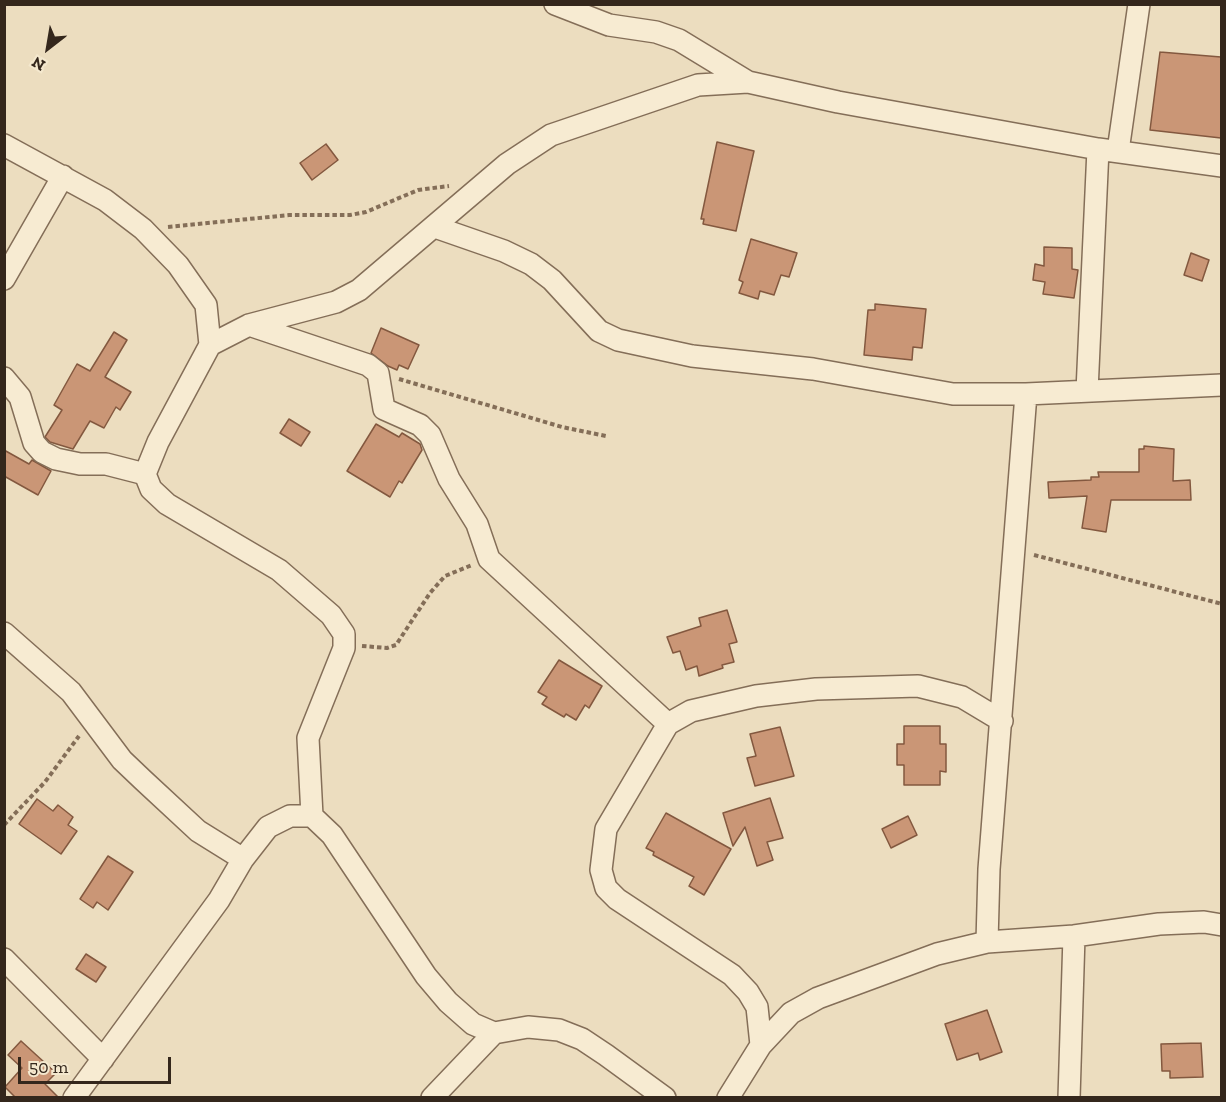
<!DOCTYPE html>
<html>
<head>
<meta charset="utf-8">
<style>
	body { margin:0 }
	#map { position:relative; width:1226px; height:1102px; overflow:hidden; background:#ecddbf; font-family:"Zilla Slab",serif }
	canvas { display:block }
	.frame { position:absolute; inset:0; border:6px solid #34271c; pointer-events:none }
	.north { position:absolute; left:18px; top:18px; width:60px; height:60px; -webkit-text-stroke:4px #f4e8ce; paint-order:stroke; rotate:211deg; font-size:16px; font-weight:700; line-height:24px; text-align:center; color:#34271c }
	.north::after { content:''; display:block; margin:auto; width:21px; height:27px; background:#34271c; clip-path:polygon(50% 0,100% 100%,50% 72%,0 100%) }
	.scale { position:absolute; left:18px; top:1057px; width:153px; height:27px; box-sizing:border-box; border:3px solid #34271c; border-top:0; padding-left:8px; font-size:18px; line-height:21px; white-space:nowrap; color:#34271c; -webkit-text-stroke:4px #f4e8ce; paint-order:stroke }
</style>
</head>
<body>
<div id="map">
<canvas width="1226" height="1102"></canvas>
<div class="frame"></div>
<div class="north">N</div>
<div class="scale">50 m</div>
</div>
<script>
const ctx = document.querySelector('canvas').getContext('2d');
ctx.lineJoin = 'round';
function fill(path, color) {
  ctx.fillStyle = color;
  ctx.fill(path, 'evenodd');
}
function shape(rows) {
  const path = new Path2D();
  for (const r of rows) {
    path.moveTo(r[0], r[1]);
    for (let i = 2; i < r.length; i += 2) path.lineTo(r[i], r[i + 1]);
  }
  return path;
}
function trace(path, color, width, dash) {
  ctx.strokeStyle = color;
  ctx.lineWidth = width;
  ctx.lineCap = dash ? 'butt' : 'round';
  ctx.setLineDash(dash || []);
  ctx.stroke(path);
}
const building = shape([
	[1160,52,1221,57,1221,138,1150,130,1160,52],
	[717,142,754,151,736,231,703,224,704,219,701,219,717,142],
	[326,144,338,160,312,180,300,163,326,144],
	[751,239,797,253,789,277,781,275,774,295,760,291,758,299,739,293,743,282,739,280,751,239],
	[1044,247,1072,248,1072,269,1078,270,1074,298,1043,294,1045,282,1033,280,1035,264,1044,266,1044,247],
	[1191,253,1209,260,1202,281,1184,275,1191,253],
	[875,304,926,309,922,348,913,347,912,360,864,355,868,310,875,310,875,304],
	[381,328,419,345,408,369,399,365,397,370,388,366,371,353,381,328],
	[114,332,127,340,105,377,131,392,120,410,116,407,104,428,90,421,73,449,50,442,45,437,62,410,54,405,77,364,90,371,114,332],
	[289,419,310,432,301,446,280,433,289,419],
	[376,424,399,437,402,433,420,444,422,450,402,483,399,481,390,497,347,471,376,424],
	[1144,446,1174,449,1173,481,1190,480,1191,500,1111,500,1106,532,1082,528,1087,496,1049,498,1048,482,1091,480,1091,477,1099,477,1098,472,1139,472,1139,449,1144,449,1144,446],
	[4,450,29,464,32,460,51,471,38,495,4,476,4,450],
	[727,610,737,642,729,644,734,662,722,665,723,668,699,676,697,666,686,670,680,651,673,653,667,637,701,626,699,618,727,610],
	[559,660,602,686,589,708,585,705,576,720,566,714,564,717,542,704,547,697,538,692,559,660],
	[904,726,940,726,940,744,946,744,946,772,940,771,940,785,904,785,904,765,897,765,897,744,904,744,904,726],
	[780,727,794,776,755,786,747,758,756,756,750,734,780,727],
	[770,798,783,838,767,842,773,860,757,866,745,827,733,846,723,813,770,798],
	[37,799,53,811,58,805,73,817,68,825,77,831,61,854,19,824,37,799],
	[666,813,731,849,704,895,689,886,694,877,653,855,654,852,646,848,666,813],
	[908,816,917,835,891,848,882,829,908,816],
	[108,856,133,872,108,910,97,902,93,908,80,899,108,856],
	[86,954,106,967,96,982,76,969,86,954],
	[987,1010,1002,1052,980,1060,978,1053,957,1060,945,1024,987,1010],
	[21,1041,56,1073,45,1084,59,1098,16,1098,5,1087,22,1068,8,1055,21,1041],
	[1201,1043,1203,1077,1170,1078,1170,1071,1162,1071,1161,1044,1201,1043]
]);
fill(building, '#ca9676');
trace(building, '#83583f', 1.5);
const street = shape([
	[555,4,609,25,656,32,679,40,748,82],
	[4,145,105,200,143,229,178,265,206,305,210,345,158,442,145,474,151,489,167,504,279,570,331,615,344,634,344,648,308,738,312,816],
	[1118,151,1139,4],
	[435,227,504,251,531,264,552,280,599,331,618,340,692,356,813,369,953,394,1026,394,1222,385],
	[4,279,63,176],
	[249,325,368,365,378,373,384,409,420,425,430,435,449,479,477,524,489,559,668,724],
	[210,345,249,325,336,302,359,290,507,164,551,135,698,85,748,82,838,102,1098,149,1222,166],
	[4,378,20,397,34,443,42,452,56,459,80,464,106,464,145,474],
	[1087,391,1098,149],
	[4,633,71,692,122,760,143,780,198,831,243,859],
	[987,942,989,869,1026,394],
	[4,959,103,1059],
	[761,1045,791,1013,818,998,937,954,987,942,1074,936,1159,924,1204,922,1222,925],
	[74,1098,219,900,243,859,268,827,290,816,312,816,332,835,426,976,448,1002,473,1024,494,1033,528,1027,559,1030,582,1039,606,1055,665,1098],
	[432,1098,494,1033],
	[728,1098,761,1045,757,1007,748,992,732,975,617,899,606,888,601,870,606,829,668,724,691,711,756,696,816,689,918,686,962,697,1002,721],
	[1069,1098,1074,936]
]);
trace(street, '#846e58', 24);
trace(shape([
	[168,227,289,215,350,215,366,212,418,190,449,186],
	[399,379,562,427,606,436],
	[1034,555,1222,604],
	[362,646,387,648,396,645,430,593,445,576,472,565],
	[4,825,45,782,79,736]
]), '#846e58', 4, [4.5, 3]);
trace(street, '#f7ebd2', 21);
</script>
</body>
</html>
